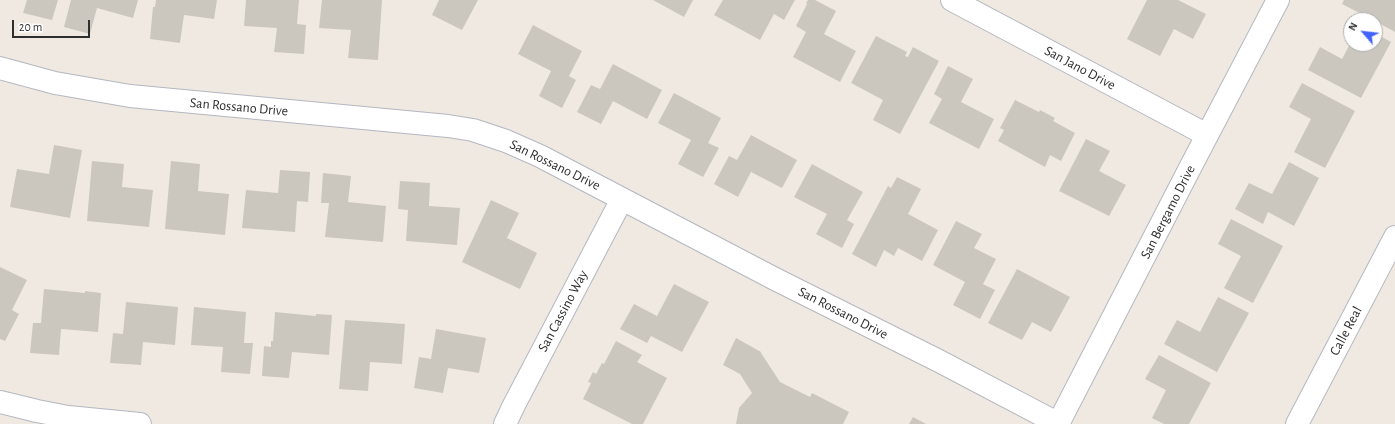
<!DOCTYPE html>
<html>
<head>
<meta charset="utf-8">
<style>
	body { margin:0 }
	#map { position:relative; width:1395px; height:424px; overflow:hidden; background:#efe9e1; font-family:"Alegreya Sans",sans-serif }
	canvas { display:block }
	.north { position:absolute; left:1343px; top:12px; width:40px; height:40px; box-sizing:border-box; background:#fff; border:1px solid #ababab; border-radius:50%; rotate:298deg; font-size:11px; font-weight:700; line-height:16px; text-align:center; color:#2e2e2e }
	.north::after { content:''; display:block; margin:auto; width:14px; height:18px; background:#4264fb; clip-path:polygon(50% 0,100% 100%,50% 72%,0 100%) }
	.scale { position:absolute; left:12px; top:20px; width:78px; height:18px; box-sizing:border-box; border:2px solid #2e2e2e; border-top:0; padding-left:5px; font-size:12px; line-height:14px; white-space:nowrap; color:#2e2e2e; -webkit-text-stroke:3px #fff; paint-order:stroke }
</style>
</head>
<body>
<div id="map">
<canvas width="1395" height="424"></canvas>
<div class="north">N</div>
<div class="scale">20 m</div>
</div>
<script>
const ctx = document.querySelector('canvas').getContext('2d');
ctx.lineJoin = 'round';
function fill(path, color) {
  ctx.fillStyle = color;
  ctx.fill(path, 'evenodd');
}
function shape(rows) {
  const path = new Path2D();
  for (const r of rows) {
    path.moveTo(r[0], r[1]);
    for (let i = 2; i < r.length; i += 2) path.lineTo(r[i], r[i + 1]);
  }
  return path;
}
function trace(path, color, width, dash) {
  ctx.strokeStyle = color;
  ctx.lineWidth = width;
  ctx.lineCap = dash ? 'butt' : 'round';
  ctx.setLineDash(dash || []);
  ctx.stroke(path);
}
function drawText(font, color, halo, rows, align = 'center') {
  ctx.font = font + ' "Alegreya Sans",sans-serif';
  ctx.lineWidth = 3;
  ctx.setLineDash([]);
  ctx.textBaseline = 'middle';
  ctx.strokeStyle = halo;
  ctx.fillStyle = color;
  for (const [text, x, y, turn = 0] of rows) {
    ctx.save();
    ctx.translate(x, y);
    ctx.rotate((+turn || 0) * Math.PI / 180);
    ctx.textAlign = isNaN(turn) ? turn : align;
    if (halo) ctx.strokeText(text, 0, 0);
    ctx.fillText(text, 0, 0);
    ctx.restore();
  }
}
fill(shape([
	[27,0,58,0,52,20,23,13],
	[71,0,138,0,133,18,97,8,90,34,64,27],
	[156,0,217,0,214,19,184,15,180,43,150,39,153,7,155,7],
	[246,0,299,0,297,24,306,25,304,54,274,52,277,28,244,26],
	[322,0,382,0,378,60,348,58,351,30,319,28],
	[439,0,478,0,462,30,432,15],
	[653,0,693,0,684,17],
	[723,0,795,0,784,20,774,14,760,40,714,15],
	[808,0,815,0,836,11,824,34,856,51,840,82,793,57,806,32,796,26,807,4,806,3],
	[1147,0,1178,0,1206,14,1193,39,1174,29,1160,56,1127,39],
	[1344,0,1395,0,1395,32,1375,21,1375,20,1373,20,1342,4],
	[533,25,582,51,569,76,576,80,562,108,539,96,551,71,518,54],
	[1375,33,1391,42,1361,98,1308,70,1320,47,1342,59,1350,44,1375,44],
	[876,36,907,52,905,56,908,57,913,47,939,61,900,134,873,120,883,100,851,83],
	[613,64,662,90,647,119,613,101,601,124,577,112,591,85,600,89],
	[948,66,973,79,961,102,994,119,979,149,929,123,942,99,934,94],
	[1302,83,1355,111,1325,168,1294,152,1311,119,1289,107],
	[674,93,721,118,708,143,719,148,703,177,678,164,691,140,658,123],
	[1015,100,1039,112,1040,110,1055,118,1053,121,1075,133,1061,161,1050,155,1045,167,998,141,1004,130,1000,128],
	[751,135,797,160,782,188,751,172,738,197,714,184,729,156,737,160],
	[1086,139,1110,151,1099,171,1126,185,1109,216,1059,191],
	[54,145,82,150,70,218,10,207,17,169,49,174],
	[92,161,124,164,122,187,153,190,149,227,87,221],
	[171,161,200,164,198,191,229,194,225,235,165,229],
	[1289,162,1319,178,1294,226,1268,212,1263,224,1235,209,1249,183,1272,194],
	[812,164,863,192,847,220,854,224,842,248,816,234,827,214,794,197],
	[280,170,310,172,308,202,297,201,295,232,242,228,246,190,278,193],
	[323,173,351,176,348,202,386,206,383,242,325,237,329,203,321,203],
	[897,177,921,189,908,214,938,230,922,261,898,248,894,256,884,250,876,267,852,254,888,186,891,188],
	[400,181,430,183,429,206,460,208,457,245,406,241,408,210,398,209],
	[491,200,519,213,507,238,537,253,520,289,462,262],
	[1231,219,1283,246,1253,303,1224,288,1241,256,1218,244],
	[956,221,982,234,974,248,996,259,983,284,995,290,980,319,953,305,965,282,933,265],
	[0,267,27,280,12,310,19,314,5,341,0,339],
	[1017,269,1070,297,1051,332,1032,322,1022,340,988,323],
	[674,284,709,302,682,352,651,336,647,343,620,329,634,304,657,316],
	[44,289,85,293,85,291,101,293,98,332,61,329,59,355,30,353,33,323,41,323],
	[1218,297,1249,313,1217,372,1164,344,1177,320,1200,332],
	[126,302,178,307,175,345,143,342,141,365,110,363,113,333,123,334],
	[194,307,246,312,244,343,253,343,250,374,221,372,223,347,191,345],
	[275,312,316,316,316,314,332,315,329,355,292,352,289,378,262,376,264,346,271,347,271,341,273,341],
	[345,320,405,324,402,364,370,362,368,391,339,389],
	[436,329,486,338,479,373,448,368,443,393,414,388,419,357,431,359],
	[736,338,761,352,761,353,780,382,810,397,812,393,849,412,843,424,736,424,739,408,752,393,740,374,723,365],
	[616,341,642,355,637,362,667,378,643,424,632,424,583,399,591,383,588,382,593,372,596,374,602,363,604,364],
	[1159,355,1211,383,1189,424,1164,424,1152,418,1166,390,1145,379],
	[913,417,926,424,909,424]
]), '#cbc7bf');
const minor = shape([
	[952,0,1207,135],
	[0,68,55,83,130,96,448,126,473,130,506,141,540,156,775,279,939,361,1059,424],
	[0,402,37,411,68,417,140,424],
	[505,424,514,405,622,199],
	[1058,424,1191,166,1278,0]
]);
const tertiary = shape([
	[1297,424,1395,237]
]);
trace(minor, '#b4b7c1', 24);
trace(tertiary, '#b4b7c1', 24);
trace(minor, '#fff', 22);
trace(tertiary, '#fff', 22);
drawText('14px', '#2e2e2e', '#fff', [
	["San Jano Drive",1080,68,28],
	["San Rossano Drive",239,107,5],
	["San Rossano Drive",555,165,26],
	["San Bergamo Drive",1168,212,-63],
	["San Cassino Way",563,311,-62],
	["San Rossano Drive",843,313,27],
	["Calle Real",1346,331,-62]
]);
</script>
</body>
</html>
